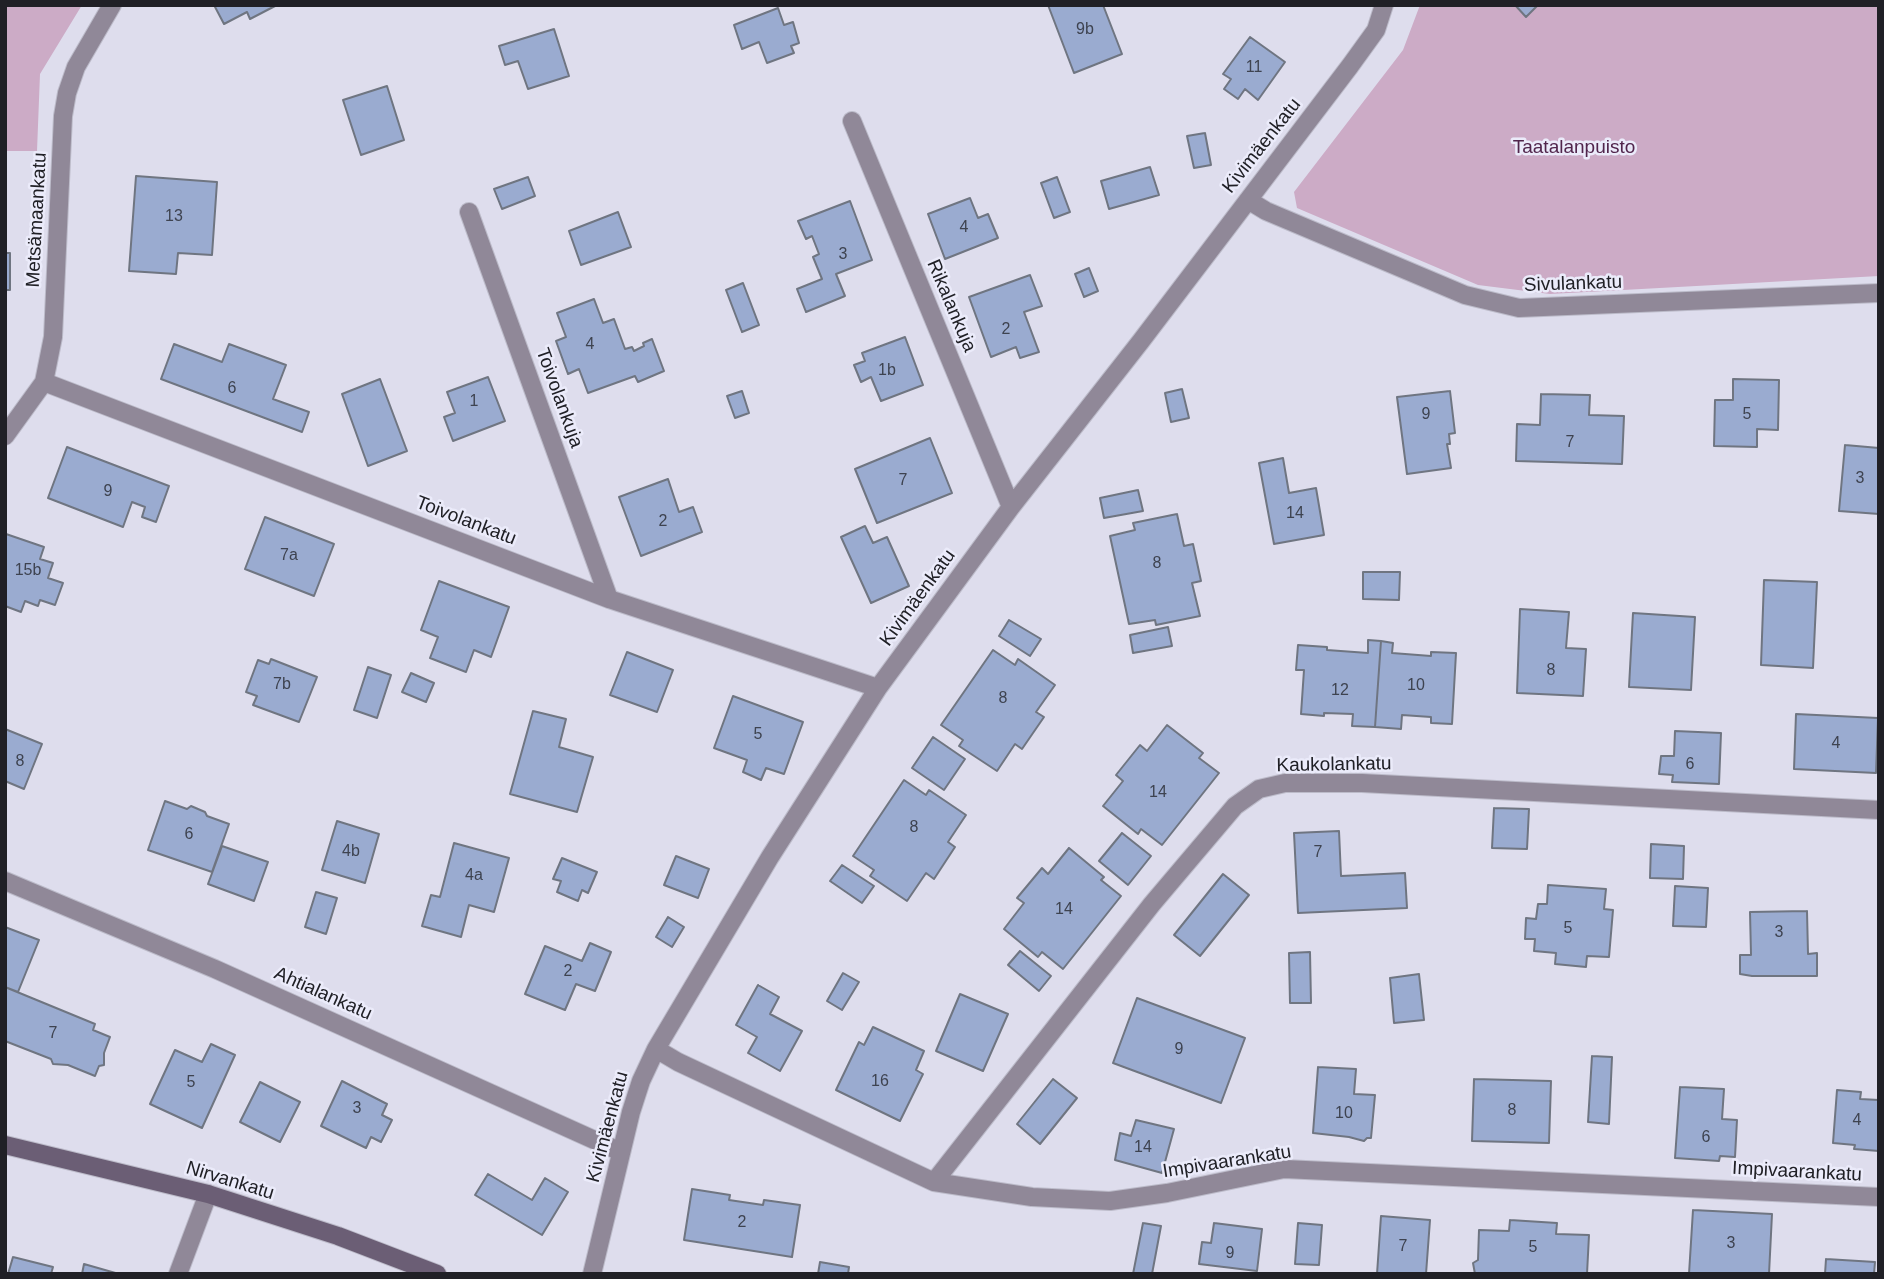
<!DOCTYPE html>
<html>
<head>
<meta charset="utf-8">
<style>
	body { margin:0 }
	#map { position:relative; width:1884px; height:1279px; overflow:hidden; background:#dedded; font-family:Helvetica,sans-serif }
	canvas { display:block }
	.frame { position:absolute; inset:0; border:7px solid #202026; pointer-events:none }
</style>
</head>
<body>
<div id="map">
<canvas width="1884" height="1279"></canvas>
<div class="frame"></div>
</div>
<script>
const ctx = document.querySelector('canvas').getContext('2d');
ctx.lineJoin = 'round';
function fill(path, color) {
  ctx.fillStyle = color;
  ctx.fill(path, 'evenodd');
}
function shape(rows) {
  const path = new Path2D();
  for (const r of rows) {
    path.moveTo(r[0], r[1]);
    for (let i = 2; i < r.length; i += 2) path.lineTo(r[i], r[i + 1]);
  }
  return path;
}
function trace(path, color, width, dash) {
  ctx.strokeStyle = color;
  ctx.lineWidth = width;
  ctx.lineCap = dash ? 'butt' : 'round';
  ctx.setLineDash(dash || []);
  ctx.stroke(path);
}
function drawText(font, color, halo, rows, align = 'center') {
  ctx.font = font + ' Helvetica,sans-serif';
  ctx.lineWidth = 5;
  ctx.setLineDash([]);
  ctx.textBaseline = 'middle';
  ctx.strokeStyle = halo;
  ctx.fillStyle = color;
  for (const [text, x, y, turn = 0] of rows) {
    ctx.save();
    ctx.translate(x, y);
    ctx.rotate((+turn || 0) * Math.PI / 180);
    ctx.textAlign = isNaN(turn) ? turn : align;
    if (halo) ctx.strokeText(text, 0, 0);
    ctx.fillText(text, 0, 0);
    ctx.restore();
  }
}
fill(shape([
	[5,5,82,5,40,74,37,151,5,151],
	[1420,5,1879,5,1879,276,1550,294,1478,285,1297,208,1294,192,1403,50]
]), '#ccabc6');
const building = shape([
	[214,5,277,5,250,19,247,12,224,24,214,5],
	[1048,5,1103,5,1122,54,1074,73,1048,5],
	[1515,5,1538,5,1526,17,1515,5],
	[778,8,784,25,793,22,799,43,791,46,794,53,767,63,759,42,742,49,734,25,778,8],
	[554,29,569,76,528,89,518,61,505,65,499,46,554,29],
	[1250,37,1285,62,1258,100,1245,89,1238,99,1224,89,1231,79,1223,74,1250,37],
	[387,86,404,140,361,155,343,100,387,86],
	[1205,133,1211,165,1194,168,1187,136,1205,133],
	[1150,167,1159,195,1109,209,1101,181,1150,167],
	[136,176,217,182,212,255,178,253,176,274,129,271,136,176],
	[528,177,535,196,502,209,494,189,528,177],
	[1057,177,1070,212,1054,218,1041,183,1057,177],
	[970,198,978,218,988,214,998,238,945,259,928,214,970,198],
	[850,201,872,260,836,274,845,296,806,312,797,289,822,279,813,257,819,254,812,236,806,239,798,221,850,201],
	[618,212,631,247,581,265,569,231,618,212],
	[5,253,10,253,10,290,5,290,5,253],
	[1089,268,1098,291,1084,297,1075,274,1089,268],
	[1030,275,1042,306,1024,312,1039,352,1020,358,1016,347,991,357,969,297,1030,275],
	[743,283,759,325,742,332,726,290,743,283],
	[594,299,603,323,614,319,625,349,632,347,634,351,644,346,643,343,652,339,664,371,638,382,635,376,588,393,579,369,568,374,556,341,566,337,557,313,594,299],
	[905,337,923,385,881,401,871,377,861,382,854,365,865,361,862,353,905,337],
	[174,344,222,362,229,344,286,365,273,399,309,412,302,432,161,379,174,344],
	[488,377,505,421,453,441,444,417,455,413,447,392,488,377],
	[380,379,407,451,368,466,342,394,380,379],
	[1733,379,1779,380,1778,430,1757,429,1757,447,1714,446,1715,400,1733,400,1733,379],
	[1182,389,1189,418,1171,422,1165,393,1182,389],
	[742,391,749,413,735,418,727,396,742,391],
	[1450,391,1455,433,1449,434,1450,444,1447,444,1451,468,1407,474,1397,397,1450,391],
	[1541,394,1590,395,1589,415,1624,416,1622,464,1516,461,1517,424,1540,425,1541,394],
	[930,438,952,493,877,523,855,469,930,438],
	[1845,445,1879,448,1879,514,1839,511,1845,445],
	[67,447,169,486,156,522,142,517,145,507,132,502,123,527,48,498,67,447],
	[1283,458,1289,493,1316,488,1324,535,1274,544,1259,463,1283,458],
	[668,479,679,512,693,507,702,532,641,556,619,497,668,479],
	[1138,490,1143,511,1104,518,1100,498,1138,490],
	[1177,514,1184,546,1193,544,1201,581,1192,583,1200,616,1156,625,1155,620,1129,624,1110,536,1135,530,1133,523,1177,514],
	[265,517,334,544,314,596,245,569,265,517],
	[865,526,873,543,887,537,909,586,871,603,841,537,865,526],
	[6,534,44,547,40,559,53,563,48,578,63,583,55,605,40,600,38,606,25,601,21,612,5,606,6,534],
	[1363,572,1400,572,1399,600,1363,599,1363,572],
	[1764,580,1817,582,1813,668,1761,665,1764,580],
	[439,581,509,607,491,657,474,650,466,672,430,658,438,637,421,630,439,581],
	[1520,609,1569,612,1566,648,1586,649,1583,696,1517,693,1520,609],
	[1633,613,1695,617,1691,690,1629,687,1633,613],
	[1009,620,1041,639,1030,656,999,636,1009,620],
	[1168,627,1172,646,1133,653,1130,635,1168,627],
	[1368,640,1381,641,1375,727,1352,726,1353,714,1324,713,1324,716,1301,714,1304,670,1296,670,1298,645,1327,647,1327,650,1368,653,1368,640],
	[1381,641,1393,643,1392,653,1431,656,1431,652,1456,653,1452,724,1431,723,1431,717,1402,715,1401,729,1375,727,1381,641],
	[993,650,1015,665,1018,659,1055,685,1036,712,1044,717,1022,749,1015,744,997,771,959,746,963,740,941,725,993,650],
	[627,652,673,670,657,712,610,695,627,652],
	[271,659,317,677,299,722,253,705,257,696,246,692,258,660,269,664,271,659],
	[368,667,391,675,377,718,354,710,368,667],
	[411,673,434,683,426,702,402,692,411,673],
	[733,696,803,722,784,774,766,768,761,780,743,772,747,760,714,748,733,696],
	[533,711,566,719,559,747,593,757,577,812,510,794,533,711],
	[1796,714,1878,718,1876,773,1794,769,1796,714],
	[1167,725,1203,753,1199,758,1219,773,1162,845,1141,829,1138,834,1103,806,1123,781,1116,775,1140,745,1147,751,1167,725],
	[5,729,42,744,24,789,5,781,5,729],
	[1675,731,1721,733,1719,784,1672,782,1673,775,1659,774,1661,756,1674,756,1675,731],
	[933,737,965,759,944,790,912,768,933,737],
	[904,780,926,795,929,790,966,815,948,842,955,847,934,879,926,873,907,901,870,876,874,870,853,856,904,780],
	[165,801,187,809,191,806,205,812,207,816,229,824,212,872,148,850,165,801],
	[1494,808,1529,809,1527,849,1492,848,1494,808],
	[337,821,379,834,365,883,322,870,337,821],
	[1339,831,1341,876,1405,873,1407,908,1298,913,1294,833,1339,831],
	[1122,833,1151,856,1128,885,1099,861,1122,833],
	[454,843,509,858,494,912,469,905,461,937,422,926,431,895,440,897,454,843],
	[1651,844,1684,846,1683,879,1650,878,1651,844],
	[222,846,268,862,254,901,208,884,222,846],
	[1069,848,1104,877,1101,880,1121,896,1063,969,1042,952,1038,957,1004,929,1024,903,1017,898,1042,868,1048,874,1069,848],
	[676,856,709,869,698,898,664,885,676,856],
	[562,858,597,872,588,893,582,890,578,901,557,892,561,881,553,879,562,858],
	[842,865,874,886,862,903,830,881,842,865],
	[1223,874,1249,895,1200,956,1174,935,1223,874],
	[1548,885,1606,889,1604,909,1613,910,1609,957,1587,956,1586,967,1555,964,1556,953,1534,951,1535,939,1525,939,1526,918,1536,919,1538,904,1547,904,1548,885],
	[1675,886,1708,888,1706,927,1673,926,1675,886],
	[316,892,337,898,326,934,305,927,316,892],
	[1807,911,1808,954,1817,953,1817,976,1752,976,1740,974,1740,955,1751,955,1750,912,1807,911],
	[668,917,684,927,672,947,656,937,668,917],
	[5,927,39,940,18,992,5,987,5,927],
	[590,943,611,952,595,991,576,984,565,1010,525,994,545,946,582,961,590,943],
	[1020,951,1051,976,1039,991,1008,965,1020,951],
	[1310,952,1311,1003,1290,1003,1289,953,1310,952],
	[843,973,859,982,842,1010,827,1001,843,973],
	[1419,974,1424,1020,1394,1023,1390,978,1419,974],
	[758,985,779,997,770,1014,802,1031,780,1071,748,1053,757,1037,736,1025,758,985],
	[5,987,95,1024,93,1030,110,1037,104,1053,104,1065,99,1066,95,1076,68,1065,53,1064,51,1059,5,1041,5,987],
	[960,994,1008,1014,983,1071,936,1051,960,994],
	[1137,998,1245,1038,1221,1103,1113,1063,1137,998],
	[873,1027,924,1051,916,1070,923,1074,900,1121,836,1090,859,1042,864,1045,873,1027],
	[211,1044,235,1055,202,1128,150,1104,175,1050,202,1062,211,1044],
	[1592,1056,1612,1057,1609,1124,1588,1122,1592,1056],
	[1318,1067,1356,1069,1354,1094,1375,1095,1371,1138,1367,1138,1364,1141,1349,1137,1313,1133,1318,1067],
	[1053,1079,1077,1098,1040,1144,1017,1124,1053,1079],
	[1474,1079,1551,1081,1549,1143,1472,1141,1474,1079],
	[342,1081,387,1104,382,1115,392,1120,381,1142,371,1137,366,1148,321,1126,342,1081],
	[260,1082,300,1102,280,1142,240,1122,260,1082],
	[1680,1087,1724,1089,1722,1119,1737,1120,1735,1157,1720,1156,1719,1161,1675,1158,1680,1087],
	[1837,1090,1861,1092,1860,1099,1879,1100,1879,1151,1854,1149,1855,1145,1833,1143,1837,1090],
	[1136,1120,1174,1129,1162,1173,1115,1160,1120,1133,1131,1136,1136,1120],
	[488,1174,532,1200,545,1178,568,1192,542,1235,475,1195,488,1174],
	[692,1189,730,1195,729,1200,763,1205,764,1200,800,1205,792,1257,684,1240,692,1189],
	[1693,1210,1772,1214,1769,1274,1689,1274,1693,1210],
	[1381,1216,1430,1220,1426,1274,1377,1274,1381,1216],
	[1510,1220,1557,1223,1556,1234,1589,1235,1587,1274,1475,1274,1473,1263,1478,1260,1479,1230,1509,1231,1510,1220],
	[1143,1223,1161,1226,1152,1274,1133,1274,1143,1223],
	[1214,1223,1262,1229,1257,1271,1199,1264,1202,1242,1211,1243,1214,1223],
	[1298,1223,1322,1225,1319,1265,1295,1264,1298,1223],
	[13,1257,53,1267,51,1274,8,1274,13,1257],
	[1826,1259,1875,1262,1874,1274,1825,1274,1826,1259],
	[820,1262,849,1267,848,1274,818,1274,820,1262],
	[84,1264,119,1274,82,1274,84,1264]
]);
fill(building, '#9aabd0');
trace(building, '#6f7581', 2);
const street = shape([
	[852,121,1011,507],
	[1248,200,1266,211,1465,295,1519,308,1879,293],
	[469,212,609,599],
	[44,382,609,599,878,688],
	[5,436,44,382,53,337,63,116,67,93,76,67,112,5],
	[5,881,215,969,621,1152],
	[656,1049,678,1062,934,1182,1032,1197,1110,1201,1167,1193,1284,1169,1879,1197],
	[934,1182,1152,904,1235,806,1259,789,1285,783,1362,783,1879,810],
	[178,1274,208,1194],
	[592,1274,631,1112,641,1081,656,1049,770,857,878,688,1011,507,1141,341,1350,66,1376,30,1384,5]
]);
const secondary = shape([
	[5,1145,208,1194,338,1236,437,1274]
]);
trace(street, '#bcbbc9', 20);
trace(secondary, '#bcbbc9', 20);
trace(street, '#908898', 18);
trace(secondary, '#6b5e75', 18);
drawText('16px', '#3e4350', null, [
	["9b",1085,30],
	["11",1254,68],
	["13",174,217],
	["4",964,228],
	["3",843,255],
	["2",1006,330],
	["4",590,345],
	["1b",887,371],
	["6",232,389],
	["1",474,402],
	["9",1426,415],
	["5",1747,415],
	["7",1570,443],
	["3",1860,479],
	["7",903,481],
	["9",108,492],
	["14",1295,514],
	["2",663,522],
	["7a",289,556],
	["8",1157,564],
	["15b",28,571],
	["8",1551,671],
	["7b",282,685],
	["10",1416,686],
	["12",1340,691],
	["8",1003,699],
	["5",758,735],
	["4",1836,744],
	["8",20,762],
	["6",1690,765],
	["14",1158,793],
	["8",914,828],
	["6",189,835],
	["4b",351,852],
	["7",1318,853],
	["4a",474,876],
	["14",1064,910],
	["5",1568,929],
	["3",1779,933],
	["2",568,972],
	["7",53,1034],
	["9",1179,1050],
	["16",880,1082],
	["5",191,1083],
	["3",357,1109],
	["8",1512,1111],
	["10",1344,1114],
	["4",1857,1121],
	["6",1706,1138],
	["14",1143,1148],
	["2",742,1223],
	["3",1731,1244],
	["7",1403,1247],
	["5",1533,1248],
	["9",1230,1254]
]);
drawText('19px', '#202026', '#ebebfa', [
	["Kivimäenkatu",1262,146,-52],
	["Metsämaankatu",37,220,-87],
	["Sivulankatu",1573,284,-2],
	["Rikalankuja",951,306,67],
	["Toivolankuja",559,398,70],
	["Toivolankatu",466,521,21],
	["Kivimäenkatu",918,598,-54],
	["Kaukolankatu",1334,765,-1],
	["Ahtialankatu",323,994,24],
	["Kivimäenkatu",608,1127,-75],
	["Impivaarankatu",1227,1162,-9],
	["Impivaarankatu",1797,1172,3],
	["Nirvankatu",230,1181,17]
]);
drawText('19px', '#51254c', '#ebebfa', [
	["Taatalanpuisto",1574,148]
]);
</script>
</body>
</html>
